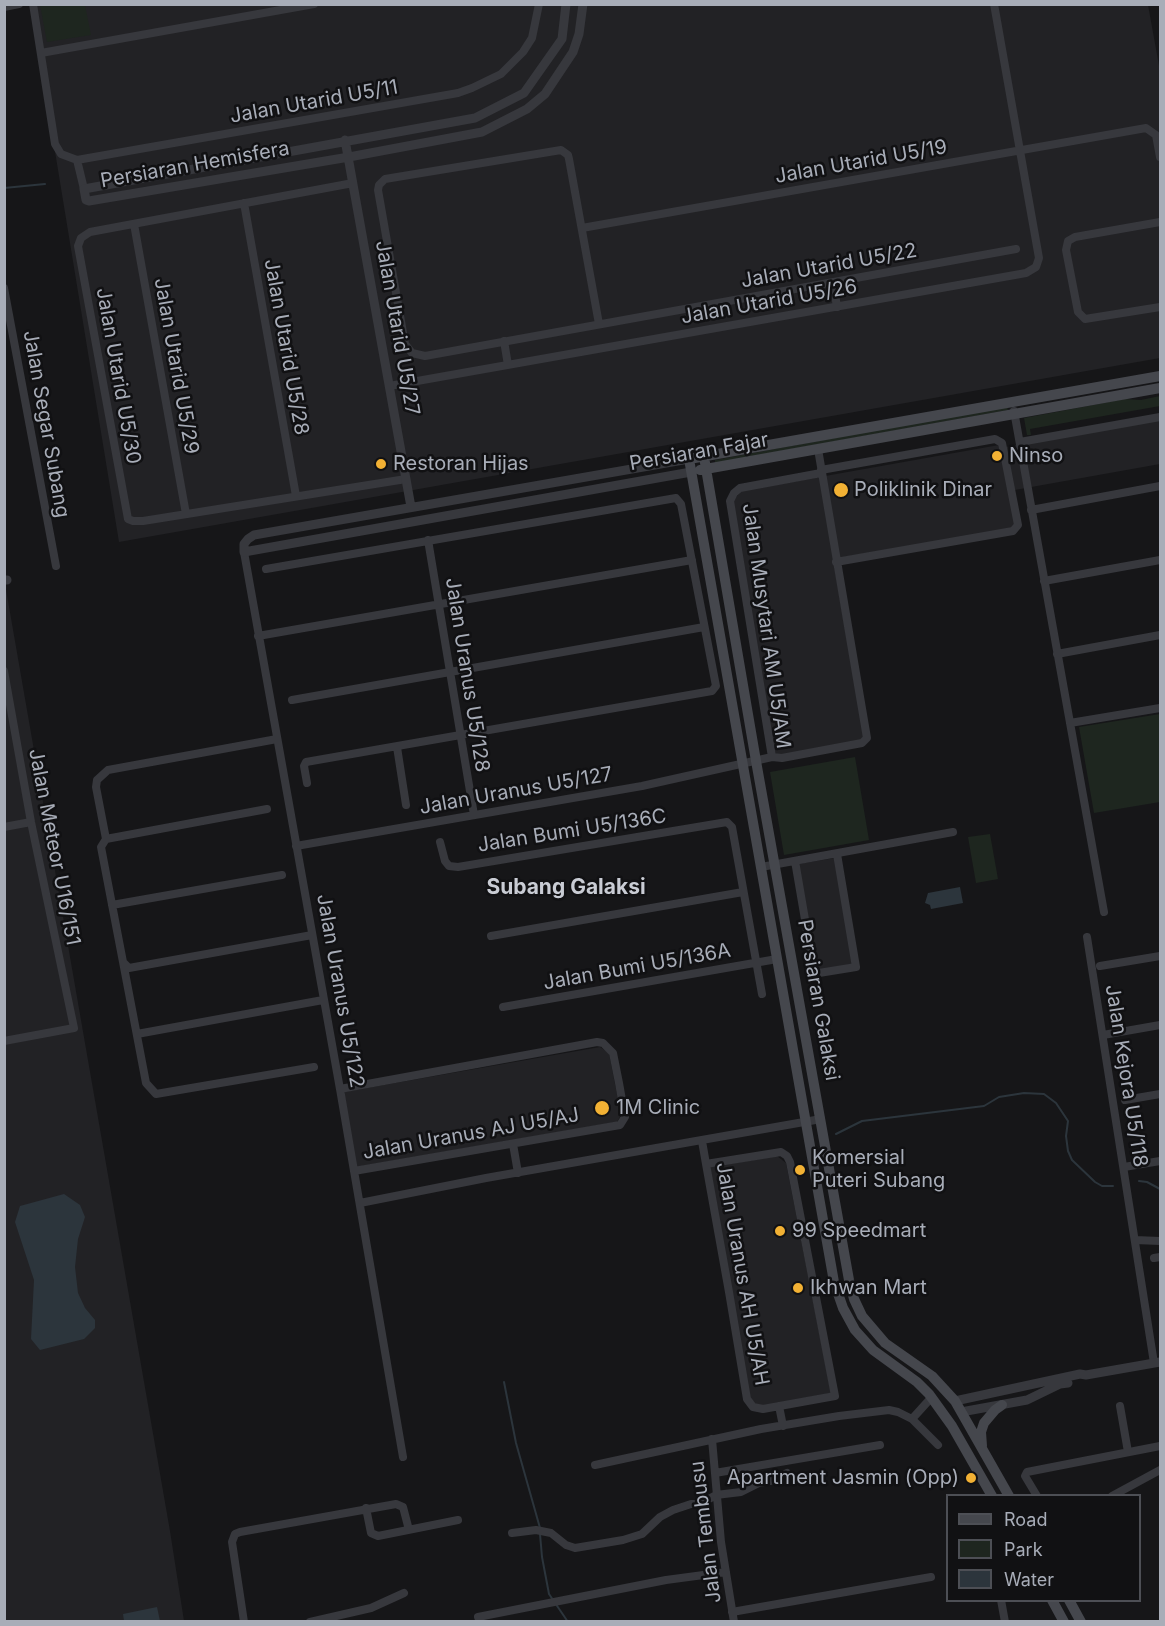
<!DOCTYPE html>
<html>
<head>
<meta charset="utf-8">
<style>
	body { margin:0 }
	#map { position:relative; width:1165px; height:1626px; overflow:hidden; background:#161618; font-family:Inter,sans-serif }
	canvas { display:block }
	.frame { position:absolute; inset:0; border:6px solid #a8adb8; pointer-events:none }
	.legend { position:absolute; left:946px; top:1494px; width:195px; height:108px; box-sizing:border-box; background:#111113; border:2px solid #4d4f55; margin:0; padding:8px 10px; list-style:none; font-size:18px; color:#a8adb8 }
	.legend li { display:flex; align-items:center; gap:12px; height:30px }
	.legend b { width:30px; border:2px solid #4d4f55 }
</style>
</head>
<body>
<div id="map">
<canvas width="1165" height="1626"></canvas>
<div class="frame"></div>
<ul class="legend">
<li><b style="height:8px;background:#45474d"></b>Road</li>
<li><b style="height:16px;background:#1e261f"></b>Park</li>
<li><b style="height:16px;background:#2c353c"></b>Water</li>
</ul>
</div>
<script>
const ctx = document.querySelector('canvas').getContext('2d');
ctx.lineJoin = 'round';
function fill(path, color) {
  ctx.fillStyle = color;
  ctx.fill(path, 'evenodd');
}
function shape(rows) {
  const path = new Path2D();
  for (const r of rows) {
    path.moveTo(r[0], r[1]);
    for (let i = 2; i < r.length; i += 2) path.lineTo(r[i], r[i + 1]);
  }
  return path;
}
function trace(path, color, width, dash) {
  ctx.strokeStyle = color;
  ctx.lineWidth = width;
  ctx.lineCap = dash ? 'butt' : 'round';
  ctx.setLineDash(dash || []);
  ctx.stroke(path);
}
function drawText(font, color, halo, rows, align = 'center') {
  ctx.font = font + ' Inter,sans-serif';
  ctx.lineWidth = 5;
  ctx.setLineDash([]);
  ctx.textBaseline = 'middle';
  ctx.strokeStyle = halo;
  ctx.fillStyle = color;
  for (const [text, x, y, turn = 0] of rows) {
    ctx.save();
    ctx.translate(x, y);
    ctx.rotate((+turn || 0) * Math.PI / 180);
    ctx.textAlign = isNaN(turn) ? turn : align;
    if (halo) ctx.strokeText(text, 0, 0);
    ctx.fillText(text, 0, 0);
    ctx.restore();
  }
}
fill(shape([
	[31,5,1148,5,1160,71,1160,358,119,542],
	[1160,419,1160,464,1009,491,1015,524,1013,528,833,559,864,737,860,741,782,755,774,754,733,501,741,491,999,445,1000,448],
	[4,578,170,1531,184,1621,5,1621],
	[835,858,853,964,819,970,816,969,798,864],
	[600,1047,609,1053,621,1115,617,1122,356,1167,344,1092],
	[777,1156,786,1163,831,1393,763,1406,755,1404,750,1398,710,1167]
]), '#222225');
fill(shape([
	[40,5,85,5,91,35,47,42],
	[1160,396,1160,406,1030,429,1031,435,1027,435,1024,418,1125,399,1141,400],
	[1007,406,1008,410,715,463,715,460],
	[1160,714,1160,802,1094,813,1079,727],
	[855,757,869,840,784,855,770,772],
	[990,834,998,879,976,883,968,837]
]), '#1e261f');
fill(shape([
	[960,887,963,903,931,909,930,905,925,903,928,893],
	[64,1194,80,1205,85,1217,78,1239,75,1267,78,1293,85,1308,95,1320,95,1328,84,1339,40,1350,31,1339,34,1280,15,1222,20,1206],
	[157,1607,160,1621,124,1621,123,1614]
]), '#2c353c');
trace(shape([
	[4,188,45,184],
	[836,1134,862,1121,984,1106,999,1097,1024,1093,1044,1094,1056,1103,1068,1121,1066,1136,1068,1151,1072,1160,1095,1182,1102,1186,1113,1186],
	[1139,1181,1147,1182,1160,1189],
	[504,1382,516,1443,540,1528],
	[540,1534,542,1557,549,1594,568,1622]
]), '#2c353c', 2);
trace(shape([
	[33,4,55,144,61,154,77,160],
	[4,7,19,4],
	[41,53,314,4],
	[353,183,90,232,81,238,78,246,128,519,133,521,143,521,406,479],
	[84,189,77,160,458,93,472,88,501,74,523,52,532,38,539,4],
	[244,203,296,496],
	[1160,222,1075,237,1068,241,1066,250,1078,312,1085,319,1160,307],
	[134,224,186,514],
	[582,228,1146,128,1156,135,1160,157],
	[833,282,837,307],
	[4,288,56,566],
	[599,324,569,159,568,155,561,150,385,179,379,185,378,190,405,344,412,353,425,356,1016,249],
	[504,341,508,365],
	[389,386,1026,273,1036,267,1039,258,994,4],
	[1014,411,1104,912],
	[1020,442,1160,417],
	[821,470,995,439,1002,443,1018,525,1013,531,836,562],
	[1031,510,1160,486],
	[428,540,474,815],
	[244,552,340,1089,403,1457],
	[266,569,676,498,681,504,716,686,712,691,306,762,304,766,307,783],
	[1044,581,1160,560],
	[258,636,692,560],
	[1057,654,1160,635],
	[4,671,31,822,74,1028,4,1041],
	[292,700,704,627],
	[1070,723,1160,708],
	[277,739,108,770,97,780,96,787,106,839,101,847,123,962,129,968,312,935],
	[397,747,406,805],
	[772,757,782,758,862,743,867,738,818,449],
	[4,827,31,822],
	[106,839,267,809],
	[440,842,445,861,449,866,458,867,727,822,732,827,762,994],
	[296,846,642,786,772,757,730,501,734,493,740,488,821,473],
	[795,861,814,972,819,973,856,967,837,854],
	[761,867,953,832],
	[112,905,282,875],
	[491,936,743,892],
	[1087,937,1154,1363],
	[123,962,146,1083,156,1094,314,1067],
	[1100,966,1160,956],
	[503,1007,777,959],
	[137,1034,323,1000],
	[1103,1035,1160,1025],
	[340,1089,597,1042,603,1043,613,1053,619,1083,625,1117,620,1125,354,1171],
	[1125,1100,1160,1094],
	[702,1141,706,1164,729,1292,747,1399,753,1407,763,1409,835,1396,790,1162,787,1156,781,1152,706,1164],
	[513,1144,518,1173],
	[1124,1167,1160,1161],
	[360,1203,486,1178,821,1119],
	[1135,1240,1160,1241],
	[1154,1258,1160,1257],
	[779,1406,783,1426],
	[1120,1406,1128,1452],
	[912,1419,938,1445],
	[712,1439,721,1542,734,1622],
	[595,1465,761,1429,839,1416,889,1410,898,1412,912,1419,931,1398],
	[715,1473,880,1445],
	[1037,1496,1025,1476,1027,1472,1160,1446],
	[1112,1496,1160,1470],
	[366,1508,371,1533,378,1536,458,1520],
	[512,1533,536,1530,551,1533,566,1545,575,1548,623,1540,642,1534,660,1517,673,1510,691,1504,700,1504,716,1495,741,1492,759,1483,775,1480,787,1473],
	[1001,1600,1005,1622],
	[732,1612,931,1577],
	[478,1617,666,1580,726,1572],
	[244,1622,232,1542,235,1534,240,1532,396,1504,403,1507,409,1530],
	[310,1622,371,1608,404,1593]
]), '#37383d', 8);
trace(shape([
	[566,4,562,39,524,93,475,118,84,189,86,200,89,201,349,157,482,132,527,109,545,94,573,52,579,34,583,4],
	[345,140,411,507],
	[689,459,254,535,248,539,244,544,244,552,691,472],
	[4,580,7,580],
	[955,1401,1080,1374,1086,1375,1160,1362],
	[961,1412,1027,1400,1060,1384,1068,1383]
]), '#37383d', 9);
trace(shape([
	[704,457,756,761,849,1280,854,1299,862,1316,885,1343,932,1376,955,1401,1009,1496],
	[700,470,1160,388],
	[982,1446,981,1432,984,1423,995,1410,1002,1405],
	[992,1496,952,1426,929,1394,917,1382,873,1350,855,1330,843,1308,834,1282,689,459,1160,376],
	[1052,1600,1064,1622],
	[1069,1600,1081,1622]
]), '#45474d', 10);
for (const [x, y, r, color] of [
	[997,456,6,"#f2b134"],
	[381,464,6,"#f2b134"],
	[841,490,8,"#f2b134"],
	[602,1108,8,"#f2b134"],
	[800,1170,6,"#f2b134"],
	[780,1231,6,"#f2b134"],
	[798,1288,6,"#f2b134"],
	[971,1478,6,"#f2b134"]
]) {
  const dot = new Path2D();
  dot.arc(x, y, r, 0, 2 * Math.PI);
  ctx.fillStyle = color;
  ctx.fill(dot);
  trace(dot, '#111113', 2);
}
drawText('20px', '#a8adb8', '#111113', [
	["Jalan Utarid U5/11",314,102,-10],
	["Jalan Utarid U5/19",861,162,-10],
	["Persiaran Hemisfera",195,165,-10],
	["Jalan Utarid U5/22",829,266,-10],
	["Jalan Utarid U5/26",769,302,-10],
	["Jalan Utarid U5/27",397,328,80],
	["Jalan Utarid U5/28",286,347,80],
	["Jalan Utarid U5/29",176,366,80],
	["Jalan Utarid U5/30",118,376,80],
	["Jalan Segar Subang",46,424,80],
	["Persiaran Fajar",699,452,-10],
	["Jalan Musytari AM U5/AM",766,626,82],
	["Jalan Uranus U5/128",467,675,81],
	["Jalan Uranus U5/127",516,791,-10],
	["Jalan Bumi U5/136C",572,831,-9],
	["Jalan Meteor U16/151",54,847,79],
	["Jalan Bumi U5/136A",637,967,-10],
	["Jalan Uranus U5/122",340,991,80],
	["Persiaran Galaksi",818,1000,80],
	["Jalan Kejora U5/118",1126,1076,81],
	["Jalan Uranus AJ U5/AJ",471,1134,-10],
	["Jalan Uranus AH U5/AH",742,1274,80],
	["Jalan Tembusu",706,1532,-97]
]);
drawText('20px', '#a8adb8', '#111113', [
	["Ninso",1009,456],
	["Restoran Hijas",393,464],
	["Poliklinik Dinar",854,490],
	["1M Clinic",616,1108],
	["Komersial",812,1158],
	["Puteri Subang",812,1181],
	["99 Speedmart",792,1231],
	["Ikhwan Mart",810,1288],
	["Apartment Jasmin (Opp)",959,1478,"right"]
], 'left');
drawText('bold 21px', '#c9ccd4', '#111113', [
	["Subang Galaksi",566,888]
]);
</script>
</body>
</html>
